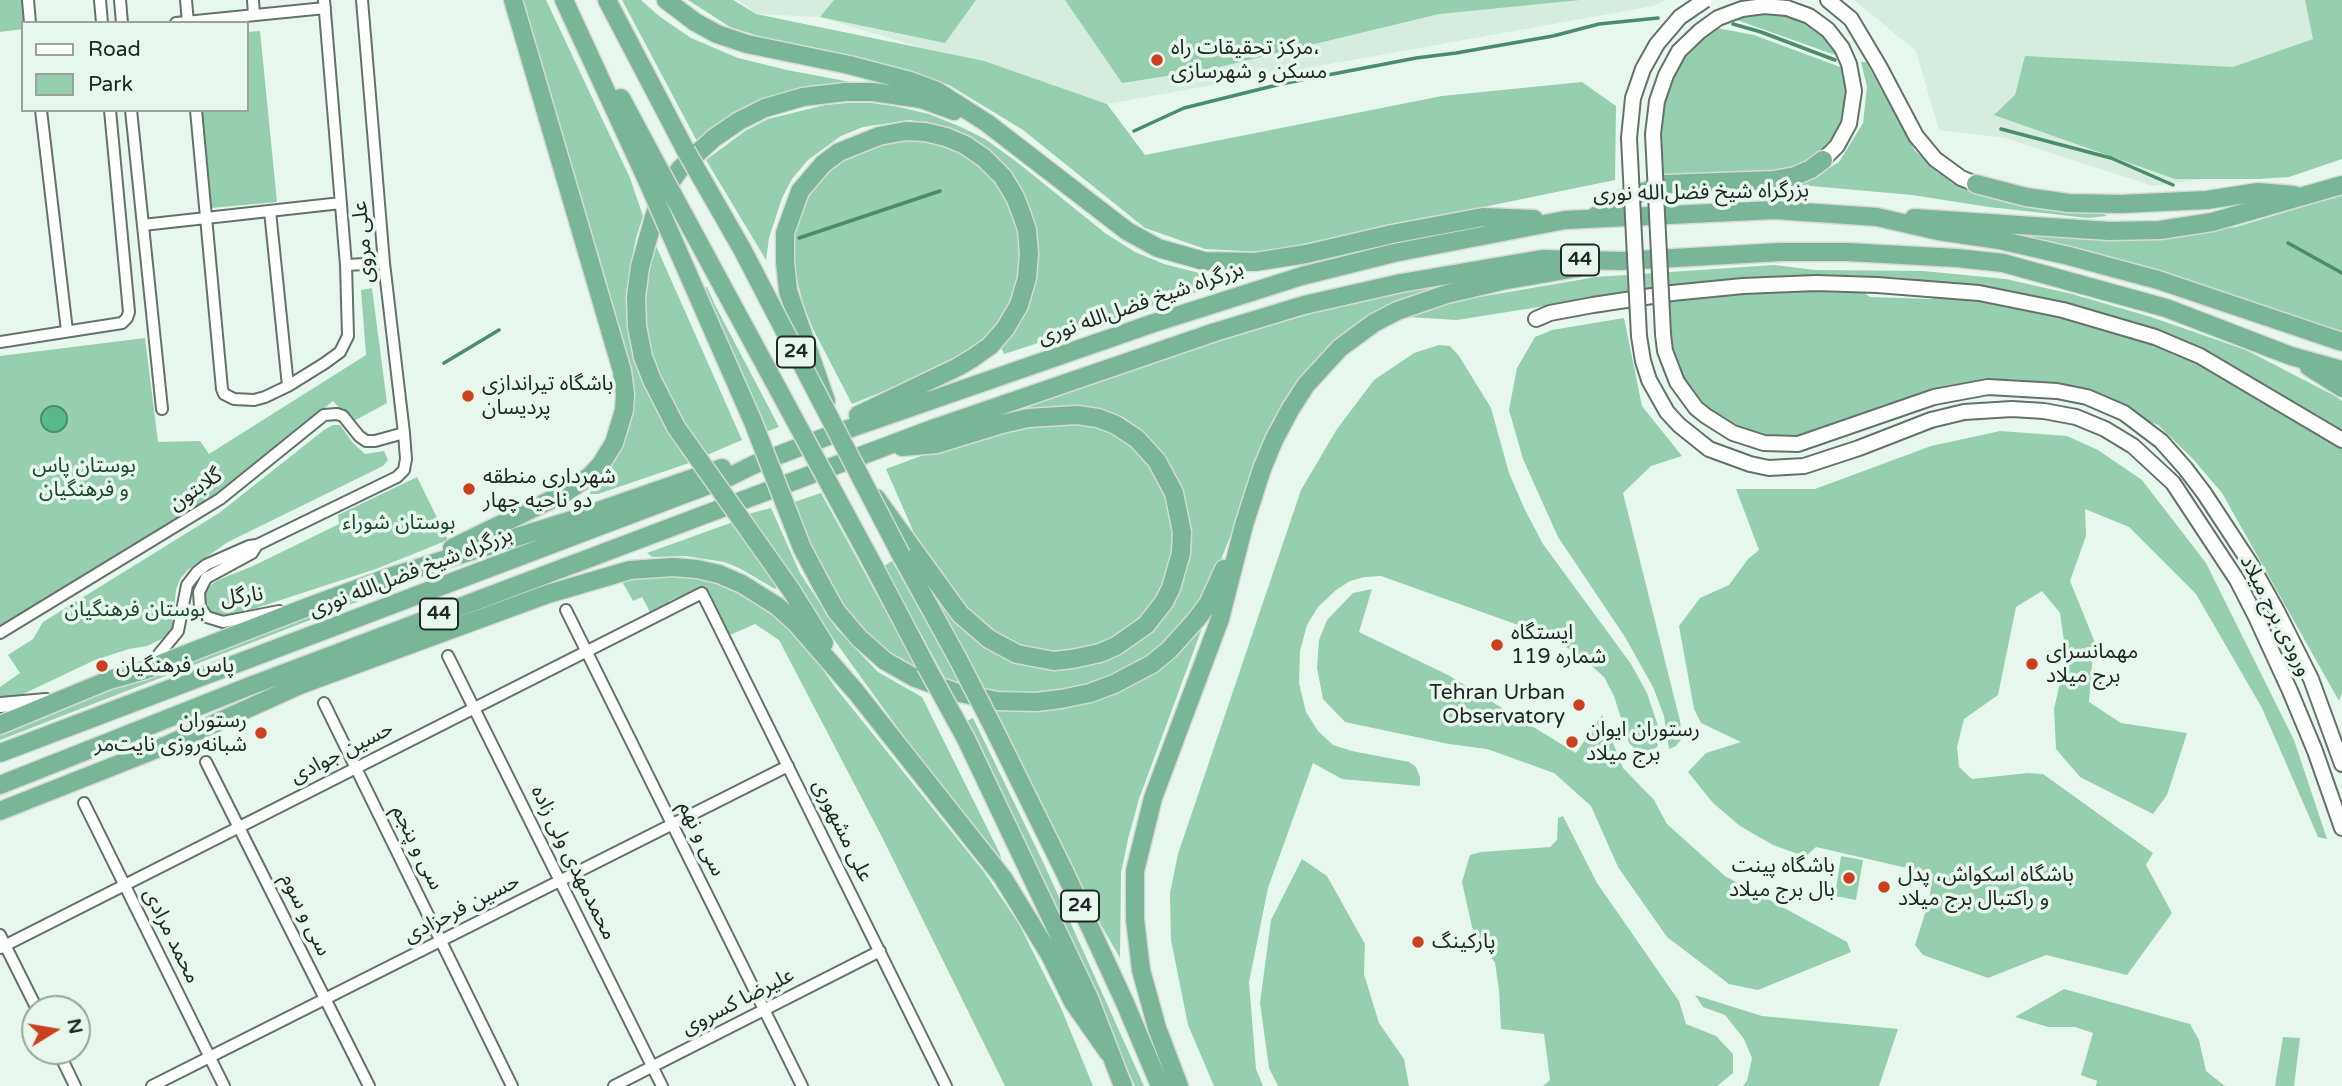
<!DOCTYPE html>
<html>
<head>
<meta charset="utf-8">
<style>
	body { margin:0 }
	#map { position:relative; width:2342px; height:1086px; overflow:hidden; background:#e7f7ed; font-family:"Varela Round",sans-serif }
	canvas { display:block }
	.legend { position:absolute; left:21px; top:21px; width:228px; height:91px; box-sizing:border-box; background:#e7f7ed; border:2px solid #98a49d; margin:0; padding:9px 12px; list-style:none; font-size:21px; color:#212724 }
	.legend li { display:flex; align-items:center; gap:14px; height:35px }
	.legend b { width:35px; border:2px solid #98a49d }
	.north { position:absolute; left:21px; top:995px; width:70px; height:70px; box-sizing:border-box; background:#e7f7ed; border:2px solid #98a49d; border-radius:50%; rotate:79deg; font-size:19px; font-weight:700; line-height:28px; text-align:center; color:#212724 }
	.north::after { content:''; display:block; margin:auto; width:24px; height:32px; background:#cb411f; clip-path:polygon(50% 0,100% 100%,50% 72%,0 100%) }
</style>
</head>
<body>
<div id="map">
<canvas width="2342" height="1086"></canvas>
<ul class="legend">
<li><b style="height:9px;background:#fff"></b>Road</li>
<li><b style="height:19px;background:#96cfaf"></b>Park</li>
</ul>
<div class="north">N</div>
</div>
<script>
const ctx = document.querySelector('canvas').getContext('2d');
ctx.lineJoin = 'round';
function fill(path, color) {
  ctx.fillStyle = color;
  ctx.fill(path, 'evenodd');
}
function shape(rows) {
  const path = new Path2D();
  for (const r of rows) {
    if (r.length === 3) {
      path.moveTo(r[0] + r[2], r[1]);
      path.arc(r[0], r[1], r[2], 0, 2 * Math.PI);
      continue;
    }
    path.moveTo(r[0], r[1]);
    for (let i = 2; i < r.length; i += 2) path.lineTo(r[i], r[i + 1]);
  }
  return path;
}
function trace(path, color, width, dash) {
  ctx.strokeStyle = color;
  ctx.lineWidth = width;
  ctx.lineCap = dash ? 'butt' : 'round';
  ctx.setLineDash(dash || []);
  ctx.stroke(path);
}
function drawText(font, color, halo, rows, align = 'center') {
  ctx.font = font + ' "Varela Round","Noto Sans Arabic",sans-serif';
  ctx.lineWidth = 7;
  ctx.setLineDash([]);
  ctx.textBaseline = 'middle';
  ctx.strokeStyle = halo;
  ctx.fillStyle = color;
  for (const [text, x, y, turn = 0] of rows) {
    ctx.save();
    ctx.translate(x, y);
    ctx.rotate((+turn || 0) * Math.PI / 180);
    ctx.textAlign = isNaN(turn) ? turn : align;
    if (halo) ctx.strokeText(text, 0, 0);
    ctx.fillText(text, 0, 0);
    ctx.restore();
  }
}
fill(shape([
	[738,0,1667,0,1653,6,1107,104,820,17,756,14],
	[1854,0,2342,0,2217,177,2153,186,2005,138,1939,130,1916,51]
]), '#d5ecde');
fill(shape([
	[0,0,22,0,25,23,23,23,23,29,0,32],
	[522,0,546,0,630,178,643,216,636,238,629,274,628,300,631,349,650,397,665,427,689,463,598,494,589,494,604,476,620,452,631,415],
	[622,0,641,0,659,16,691,38,738,58,787,70,877,87,824,89,699,145],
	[688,0,733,0,756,14,984,61,1107,104,1145,155,1442,96,1582,82,1616,106,1615,180,1264,252,1205,249,1145,228,1023,130,949,85,869,60,806,51,730,27],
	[834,0,976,0,945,43,820,17],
	[1065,0,1580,0,1439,14,1211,69,1122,83],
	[2305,0,2342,0,2342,159,2289,177,2259,179,2175,179,1994,115,2015,95,2025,56,2233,67,2313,39],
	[1765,12,1782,14,1811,25,1824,37,1838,56,1734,19],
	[1717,28,1754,35,1843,68,1847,89,1843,120,1833,139,1811,161,1801,166,1764,174,1662,176,1662,107,1672,75,1686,53],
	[260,31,277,202,211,208,202,110,247,110,247,32],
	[1861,62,1866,62,1915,151,1952,183,2007,203,2104,214,2107,216,2088,218,1989,207,1912,195,1800,185,1839,162,1863,123,1867,87],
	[847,103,872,103,899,107,929,114,961,127,985,139,1017,162,1105,233,1135,252,1164,264,1223,279,1203,290,1004,354,999,343,1032,281,1002,164,981,145,947,128,910,120,863,127,841,136,808,160,792,179,782,198,769,238,766,260,706,160,745,131,768,119,825,105],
	[891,139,928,139,965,153,1000,184,1015,212,1023,254,1019,284,1007,313,990,337,946,366,852,404,813,329,803,304,790,251,799,214,819,180,845,158],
	[2342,195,2342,336,1946,225,2099,240,2140,239,2236,227],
	[653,239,742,440,707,455,668,397,659,380,645,338,641,295],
	[1774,265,1815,270,1923,271,2006,279,2072,294,2151,317,2246,350,2335,396,2342,401,2342,430,2219,360,1968,286,1893,277,1759,278,1620,294,1457,320,1407,317,1456,301,1596,277],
	[1497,273,1341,338,1252,481,1213,580,1195,614,1157,653,1100,683,1045,696,987,696,916,562,960,621,1044,666,1156,624,1184,503,1110,417,975,425,1108,377,1251,330,1363,300],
	[707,287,716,307,779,427,763,433,700,290],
	[372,288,387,403,352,422,333,401,228,487,0,625,0,356,145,338,158,442,200,441,209,454,366,355,361,290],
	[1859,289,1870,297,1932,299,1939,294,2041,310,2151,340,2201,362,2342,446,2342,693,2339,701,2222,493,2193,459,2158,425,2059,385,2028,381,1995,380,1937,389,1802,437,1775,437,1752,434,1729,424,1699,402,1684,383,1677,367,1670,342,1667,300,1739,291],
	[1624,318,1642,406,1682,456,1651,466,1623,493,1680,721,1682,738,1676,746,1669,749,1664,716,1653,687,1625,637,1558,537,1523,459,1509,410,1517,368,1535,337,1552,330],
	[1439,345,1450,346,1459,356,1491,408,1509,473,1525,510,1543,544,1631,664,1647,693,1659,729,1660,739,1657,747,1648,752,1637,751,1629,743,1614,696,1604,677,1583,658,1549,636,1381,576,1365,577,1350,581,1336,590,1318,607,1307,625,1300,651,1299,683,1306,712,1318,731,1333,745,1352,751,1409,762,1416,767,1420,777,1420,786,1342,779,1313,763,1268,888,1249,982,1256,1069,1263,1086,1214,1086,1188,1025,1171,940,1170,893,1178,854,1301,490,1337,429,1374,380,1414,353],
	[1074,421,1116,434,1136,447,1163,482,1176,538,1168,577,1150,611,1118,637,1084,650,1047,653,1017,647,981,626,950,592,914,533,886,469,945,447,1012,427],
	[333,425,340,425,353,443,365,454,384,451,388,460,383,466,228,542,189,569,180,579,176,590,172,630,166,637,147,646,129,649,95,660,21,695,0,697,0,687,20,673,8,655,33,639,43,622,219,513,324,430],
	[2000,431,2067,436,2098,450,2142,480,2206,563,2294,740,2327,839,2318,837,2262,708,2196,594,2129,527,2085,509,2086,536,2070,581,2094,640,2089,702,2121,723,2187,733,2167,795,2153,814,2080,777,2056,749,2054,709,2066,656,2060,613,2042,591,2016,607,1998,695,1964,719,1957,747,1959,767,1972,779,2028,773,2043,774,2153,853,2146,865,2172,913,2127,975,2046,955,1988,978,1923,955,1915,945,1929,901,1933,874,1816,847,1794,867,1798,854,1773,845,1740,826,1713,803,1688,772,1706,753,1741,742,1701,723,1694,709,1679,626,1700,598,1729,585,1748,559,1759,550,1736,489,1815,489,1931,446],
	[417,477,448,540,376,569,247,611,227,616,218,616,210,611,205,603,204,594,205,589,218,580,253,566,339,524,338,515],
	[821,493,918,670,889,654,868,636,838,600,788,504],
	[771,508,800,573,836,628,878,672,922,697,1000,854,1003,867,915,752,744,515],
	[733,522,778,587,775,589,739,568,724,562,686,556,652,557,647,553],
	[892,561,954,671,959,682,946,680,884,566],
	[428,570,429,574,0,740,0,731],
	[656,573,717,580,772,610,805,644,835,687,984,872,1019,924,1061,1008,1093,1086,1005,1086,882,837,779,640,755,624,730,635,706,586,669,601,670,603,650,612,642,597,633,601,620,578],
	[1372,589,1359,632,1448,675,1576,753,1602,715,1623,768,1654,800,1667,824,1725,876,1847,942,1851,952,1758,990,1729,984,1667,937,1618,867,1591,806,1554,773,1487,749,1449,744,1345,722,1323,699,1317,668,1319,640,1327,620,1353,593],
	[1204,623,1139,799,1128,839,1121,873,1120,958,1101,925,994,709,1069,704],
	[973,718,1044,864,1144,1086,1135,1086,1024,841,965,722],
	[1563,816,1597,883,1679,1001,1686,1024,1716,1036,1733,1054,1733,1073,1717,1086,1543,1086,1550,1080,1544,1034,1501,1029,1499,990,1495,963,1472,927,1462,882,1470,855,1481,852,1550,847,1557,840,1558,818],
	[1841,856,1863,860,1856,900,1835,896],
	[1302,859,1327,876,1365,944,1364,974,1379,1023,1404,1059,1409,1086,1278,1086,1269,1068,1260,1003,1271,920],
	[2064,989,2190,1024,2199,1040,2206,1071,2225,1086,2096,1086,2097,1081,2081,1075,2093,1033,2075,1027,2048,1027,2015,1017],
	[1695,995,1762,1016,1898,1029,1879,1086,1743,1086,1747,1081,1752,1058,1744,1039,1725,1015,1703,1007],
	[2283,1037,2300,1038,2294,1086,2275,1086]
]), '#96cfaf');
const water = shape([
	[54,419,13]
]);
fill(water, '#5ab98a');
trace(water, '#498d6b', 2);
trace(shape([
	[1733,24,1761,32,1835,60],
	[2001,129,2111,158,2173,185],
	[1134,131,1184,108,1281,84,1416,58,1456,53,1553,36,1599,24,1658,18],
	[799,238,940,191],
	[2288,243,2342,273],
	[444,363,499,330]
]), '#498d6b', 3.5);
const minor = shape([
	[28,0,30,23],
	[100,0,102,23],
	[120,0,122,23],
	[186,0,188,23],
	[253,0,254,15],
	[176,23,325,8],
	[41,110,67,331],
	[131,110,162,409],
	[196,110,222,389,224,394,234,399,254,400,265,397,288,386,325,363,340,352,348,336,346,265,324,0],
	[270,211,288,386],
	[143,225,341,203],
	[346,265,384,263],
	[0,342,122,323,127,318,129,312,110,110],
	[257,545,252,553,206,578,199,592,200,607,207,617,223,622,279,611],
	[566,610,802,1086],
	[0,633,220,499,324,415,337,414,343,416,359,436,366,441,375,441,404,433],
	[448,656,662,1086],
	[150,665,178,631,187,585,197,572,206,565,249,546,257,545,397,477,404,470,406,459,404,433,384,263,362,0],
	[324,703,512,1086],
	[206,762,369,1086],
	[84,803,224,1086],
	[0,935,37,1009],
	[0,948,702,593,946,1086],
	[58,1051,75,1086],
	[152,1086,788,766],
	[614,1086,880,951]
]);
const tertiary = shape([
	[1828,0,1851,19,1879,66,1916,136,1935,159,1961,178,1976,184],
	[1787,8,1809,16,1828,30,1842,48,1849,64,1854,91,1849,124,1837,146,1823,160],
	[1536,319,1550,313,1593,305,1672,293,1743,286,1816,283,1877,285,1979,293,2063,310,2155,337,2200,356,2342,440],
	[1663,334,1665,351,1677,382,1696,408,1706,416,1733,433,1764,443,1798,444,1934,397,1988,387,2057,391,2087,397,2124,413,2161,441,2185,468,2204,493,2250,563,2277,611,2311,679,2342,764],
	[1639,336,1643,361,1649,380,1667,412,1679,425,1709,449,1750,464,1769,468,1804,466,1859,448,1931,420,1964,412,2012,409,2044,411,2076,417,2105,429,2133,446,2173,483,2237,580,2256,617,2290,691,2315,751,2342,828],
	[0,705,46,701]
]);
const trunk = shape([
	[564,0,646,178],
	[607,0,686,151],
	[666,0,695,22,717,34,747,44,849,65,910,81,937,91,987,123,1127,231,1158,248,1204,261,1255,262,1306,254,1392,234,1483,217,1534,219],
	[621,98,659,169],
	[1976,184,2026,197,2069,203,2121,204,2207,200,2258,192,2294,195],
	[1594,217,1620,200,1666,184,1774,180,1795,176,1811,169,1823,160],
	[1914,218,2109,231,2160,230,2212,222,2342,185],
	[2309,367,2342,388],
	[826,401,788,291,785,262,785,233,800,191,823,164,839,152,879,136,905,131,925,132,946,137,965,145,984,158,1003,177,1015,197,1022,215,1027,230,1029,254,1027,278,1019,305,1005,329,990,346,973,358,958,367,858,415],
	[676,427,652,380,643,357,637,326,636,297,640,267,654,217,662,194,680,169,714,138,739,121,765,108,803,97,845,92,873,92,921,99,954,111],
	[876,498,960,614,989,639,1017,654,1054,661,1072,659,1100,653,1116,646,1146,625,1164,602,1171,588,1181,553,1182,532,1174,493,1157,461,1137,439,1116,425,1098,418,1077,415,1028,418,1002,424,937,444,902,447],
	[452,548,563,494,590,476,601,464,614,443,624,410,625,394,622,371,513,0],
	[901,555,958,659],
	[871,561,926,666],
	[821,584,836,611,859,638,885,661,915,678,955,692,997,701,1036,702,1061,699,1090,693,1114,684,1152,664,1169,650,1196,620,1208,604,1224,569],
	[791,590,824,643],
	[0,725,109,680,145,670,305,608,389,577,581,517,722,468],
	[994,729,1065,873,1125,1003,1160,1086],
	[966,739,1089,998,1123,1086],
	[0,753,727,478,753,465,828,436,1154,323,1302,276,1394,253,1565,220,1774,210,1877,217,1938,231,1999,240,2069,256,2158,280,2342,342],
	[0,785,250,686,932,429,1215,332,1304,305,1401,283,1542,259,1621,261,1780,252,1847,252,1957,258,2003,263,2166,308,2291,356,2342,370],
	[0,811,167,745,300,685,548,594,630,570,673,567,697,569,719,574,742,584,777,606,796,623,856,692,1003,878,1050,955,1073,1002,1108,1052],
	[1179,1086,1157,1028,1141,970,1135,919,1135,871,1153,798,1220,619,1244,525,1262,469,1274,440,1290,410,1306,385,1340,348,1374,323,1397,311,1447,294,1502,281,1577,268]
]);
trace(minor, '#64726a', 14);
trace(tertiary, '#64726a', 18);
trace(trunk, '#d7d8d8', 21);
trace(minor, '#fff', 10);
trace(tertiary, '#fff', 14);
trace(trunk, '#78b697', 18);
const tertiaryBridge = shape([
	[1663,334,1653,134,1657,101,1666,75,1679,51,1700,31,1718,18,1742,9,1764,6,1787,8],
	[1639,336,1629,138,1633,98,1643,69,1657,44,1680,17,1705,0]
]);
const trunkBridge = shape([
	[686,151,742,249,901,555],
	[659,169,871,561],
	[646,178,753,422,802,548,821,584],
	[676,427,791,590],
	[958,659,994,729],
	[926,666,966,739]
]);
trace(tertiaryBridge, '#64726a', 18, []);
trace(trunkBridge, '#d7d8d8', 21, []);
trace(tertiaryBridge, '#fff', 14);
trace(trunkBridge, '#78b697', 18);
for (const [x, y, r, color] of [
	[1157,60,7,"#cb411f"],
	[468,396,7,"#cb411f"],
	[469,489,7,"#cb411f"],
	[1497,645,7,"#cb411f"],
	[2032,664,7,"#cb411f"],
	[102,666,7,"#cb411f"],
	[1579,705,7,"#cb411f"],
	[261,733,7,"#cb411f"],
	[1572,742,7,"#cb411f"],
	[1849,878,7,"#cb411f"],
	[1884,887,7,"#cb411f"],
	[1418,942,7,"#cb411f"]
]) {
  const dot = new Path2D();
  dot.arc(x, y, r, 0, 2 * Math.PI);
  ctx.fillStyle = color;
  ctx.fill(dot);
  trace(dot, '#e7f7ed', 2.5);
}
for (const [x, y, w] of [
	[1580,260,38],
	[796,352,38],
	[439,614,38],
	[1080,906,38]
]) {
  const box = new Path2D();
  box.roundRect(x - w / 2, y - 15.5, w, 31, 5);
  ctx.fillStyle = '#e7f7ed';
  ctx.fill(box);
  trace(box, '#212724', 2);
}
drawText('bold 19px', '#212724', null, [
	["44",1580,260],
	["24",796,352],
	["44",439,614],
	["24",1080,906]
]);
drawText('21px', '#212724', '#e7f7ed', [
	["مرکز تحقیقات راه،",1171,48],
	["مسکن و شهرسازی",1171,72],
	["باشگاه تیراندازی",482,384],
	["پردیسان",482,408],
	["شهرداری منطقه",483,477],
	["دو ناحیه چهار",483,501],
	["ایستگاه",1511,633],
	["شماره 119",1511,657],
	["مهمانسرای",2046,652],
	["برج میلاد",2046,676],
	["پاس فرهنگیان",116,666],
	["Tehran Urban",1565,693,"right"],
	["Observatory",1565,717,"right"],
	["رستوران",247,721,"right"],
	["شبانه‌روزی نایت‌مر",247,745,"right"],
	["رستوران ایوان",1586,730],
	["برج میلاد",1586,754],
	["باشگاه پینت",1835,866,"right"],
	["بال برج میلاد",1835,890,"right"],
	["باشگاه اسکواش، پدل",1898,875],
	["و راکتبال برج میلاد",1898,899],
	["پارکینگ",1432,942]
], 'left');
drawText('21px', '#212724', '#e7f7ed', [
	["بزرگراه شیخ فضل‌الله نوری",1701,193,-1],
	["علی مروی",364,242,-95],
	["بزرگراه شیخ فضل‌الله نوری",1141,304,-19],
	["گلابتون",196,490,-34],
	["بزرگراه شیخ فضل‌الله نوری",411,573,-21],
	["نارگل",242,597,-7],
	["ورودی برج میلاد",2275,616,63],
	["حسین جوادی",342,753,-27],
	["علی مشهوری",842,831,64],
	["سی و نهم",701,839,64],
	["سی و پنجم",417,848,64],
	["محمدمهدی ولی زاده",573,863,64],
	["حسین فرحزادی",462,909,-27],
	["سی و سوم",305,915,64],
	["محمد مرادی",171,936,64],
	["علیرضا کسروی",738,1002,-27]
]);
drawText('21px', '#1e4732', '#e7f7ed', [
	["بوستان پاس",84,466],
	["و فرهنگیان",84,490],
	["بوستان شوراء",399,523],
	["بوستان فرهنگیان",135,610]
]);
</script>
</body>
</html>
